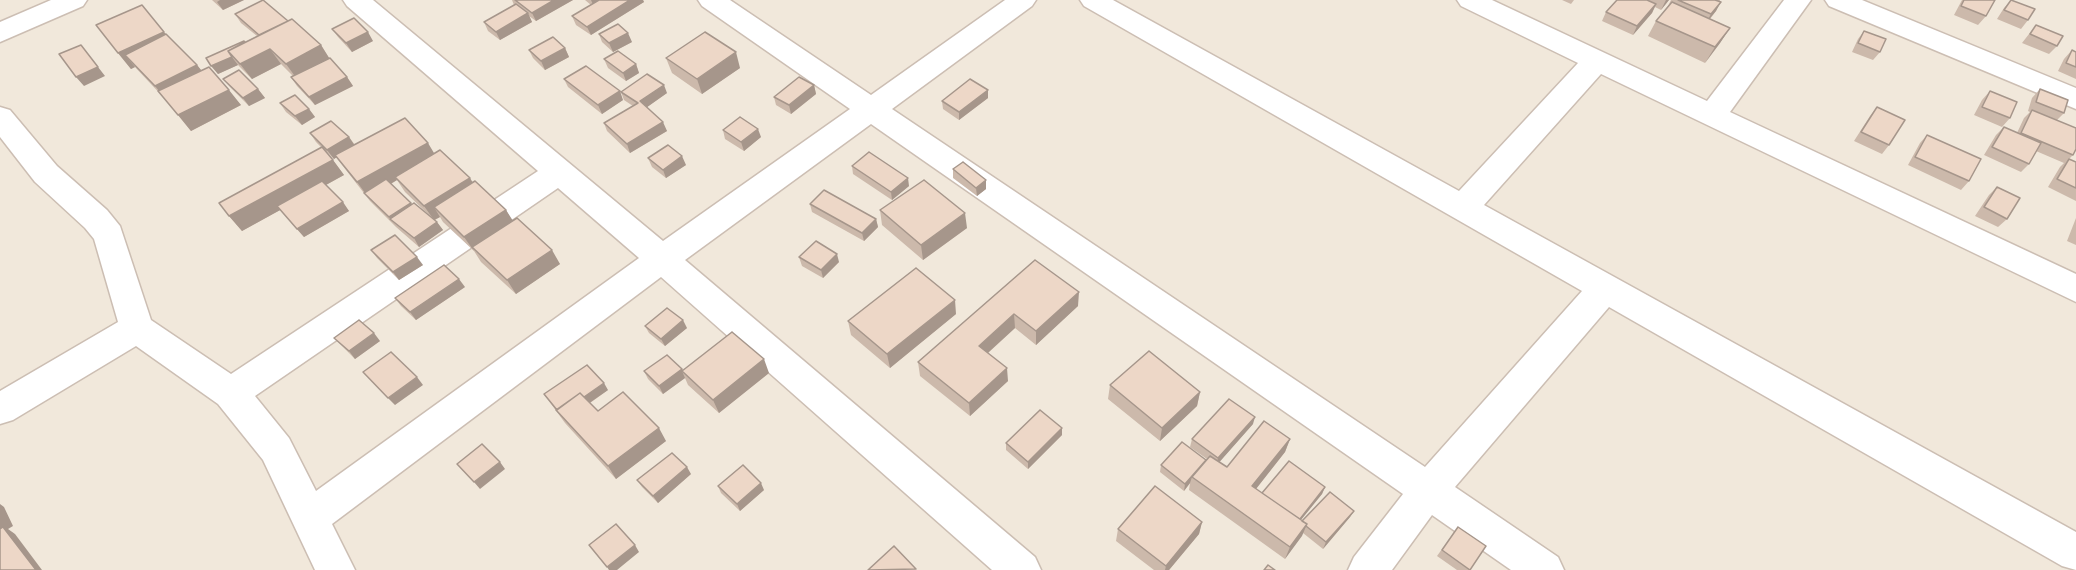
<!DOCTYPE html>
<html>
<head>
<meta charset="utf-8">
<style>
	body { margin:0 }
	canvas { display:block; background:#fbf5ec }
</style>
</head>
<body>
<canvas width="2076" height="570"></canvas>
<script>
const ctx = document.querySelector('canvas').getContext('2d');
ctx.lineJoin = 'round';
function fill(path, color) {
  ctx.fillStyle = color;
  ctx.fill(path, 'evenodd');
}
function shape(rows) {
  const path = new Path2D();
  for (const r of rows) {
    path.moveTo(r[0], r[1]);
    for (let i = 2; i < r.length; i += 2) path.lineTo(r[i], r[i + 1]);
  }
  return path;
}
function trace(path, color, width, dash) {
  ctx.strokeStyle = color;
  ctx.lineWidth = width;
  ctx.lineCap = dash ? 'butt' : 'round';
  ctx.setLineDash(dash || []);
  ctx.stroke(path);
}
fill(shape([
	[0,0,2076,0,2076,570,0,570]
]), '#f1e8db');
const street = shape([
	[51,0,87,0,83,6,0,42,0,22,51,0],
	[343,0,373,0,663,241,850,109,702,6,698,0,730,0,871,95,1005,0,1036,0,1032,6,892,109,1425,467,1582,291,1084,6,1080,0,1113,0,1459,191,1578,63,1461,6,1457,0,1492,0,1707,101,1784,0,1811,0,1730,112,2076,274,2076,302,1601,74,1484,205,2076,532,2076,570,2062,566,1609,307,1455,487,1558,557,1564,570,1511,570,1432,515,1392,570,1348,570,1354,557,1403,494,871,124,685,260,1035,557,1041,570,992,570,661,277,332,524,355,570,315,570,263,460,218,404,136,346,13,420,0,424,0,391,118,322,94,239,85,228,35,182,0,137,0,107,10,110,57,166,107,210,120,226,151,320,231,374,538,171,347,6,343,0],
	[558,188,639,258,316,491,289,438,255,396,558,188],
	[1825,0,1862,0,2076,88,2076,109,1829,6,1825,0]
]);
trace(street, '#ccbeb3', 3);
fill(street, '#fff');
fill(shape([
	[212,0,244,0,223,10],
	[512,0,573,0,536,21,529,16,532,22,500,40,488,31,484,22,514,5],
	[585,0,643,0,644,2,591,35,576,25,572,16,591,5],
	[1562,0,1574,0,1571,4],
	[1617,0,1669,0,1661,10,1655,7,1652,13,1633,35,1602,21,1606,12],
	[1671,0,1720,0,1716,11,1710,19,1730,28,1720,43,1705,63,1648,36,1656,21,1668,6],
	[1962,0,1995,0,1986,16,1978,25,1954,15],
	[2011,0,2028,20,2021,29,1997,19,2004,8],
	[235,14,288,21,321,45,329,58,347,77,353,86,315,105,297,86,291,77,293,76,281,64,252,79,238,65,218,74,206,58,245,42,257,36,241,23],
	[2036,25,2057,46,2049,54,2022,43],
	[332,29,373,41,352,52,338,37],
	[1864,31,1880,52,1873,60,1852,52,1858,39],
	[166,34,197,65,201,70,241,105,191,131,165,99,135,67,131,69,118,53],
	[599,34,632,42,613,52,602,42],
	[565,48,569,57,545,70,533,58,529,50],
	[2072,50,2076,52,2076,79,2058,71,2064,59],
	[666,58,740,68,702,94,672,73],
	[604,59,636,64,639,73,626,81,608,68],
	[223,79,258,89,265,98,249,106,230,87],
	[564,79,623,100,602,114,568,87],
	[814,85,816,94,791,114,776,105,774,97],
	[2040,89,2064,113,2057,120,2073,155,2069,159,2076,162,2076,201,2048,187,2060,167,2064,163,2036,151,2029,164,2021,172,1984,155,1996,135,2004,127,2017,133,2024,118,2030,112,2028,111,2032,98],
	[988,90,988,98,959,120,943,109,942,101],
	[1990,91,2010,118,2002,127,1974,115,1982,100],
	[621,92,667,93,647,107,667,131,630,153,607,131,604,123,633,106,624,100],
	[280,103,309,109,315,117,302,125,286,112],
	[1877,107,1889,145,1882,154,1854,141,1870,116],
	[723,130,761,137,744,151,725,139],
	[310,133,349,137,355,145,435,154,473,182,506,210,512,221,560,264,516,294,481,262,474,251,443,222,440,217,435,220,443,230,419,247,396,227,370,201,336,157,334,159,327,152,344,175,326,185,349,211,304,237,280,210,242,231,229,216,322,148,316,142],
	[397,180,405,192,429,215,412,205,391,184],
	[1927,135,1969,181,1961,190,1908,165,1920,143],
	[648,158,686,165,666,178,652,167],
	[852,166,909,186,892,200,853,174],
	[953,169,986,180,986,189,977,196,953,178],
	[1997,187,2007,219,1998,227,1975,216,1989,195],
	[810,204,876,219,878,227,864,241,812,212],
	[880,210,967,228,923,260,882,225],
	[2076,218,2076,245,2067,241],
	[371,250,423,265,399,280,377,258],
	[799,257,839,262,823,278,802,266],
	[1035,260,1078,306,1036,345,1015,328,988,353,1008,381,970,416,920,376,918,362],
	[465,287,416,320,401,306,395,298],
	[956,314,890,368,851,335,848,321],
	[645,326,687,328,665,346,649,333],
	[334,338,380,341,355,359],
	[682,369,683,371,769,373,719,413,688,385,685,378,663,394,648,379,644,371],
	[1110,385,1200,392,1197,406,1160,441,1108,399],
	[608,390,590,403,598,411,666,441,616,479,565,423,544,394],
	[1253,424,1219,462,1227,467,1290,439,1285,452,1256,489,1262,493,1325,487,1322,494,1301,520,1302,521,1354,511,1350,517,1323,549,1303,533,1285,559,1189,490,1190,483,1184,491,1160,472,1161,465,1206,460,1207,459,1190,447,1192,439],
	[1062,435,1028,469,1006,450,1006,443],
	[691,474,658,503,642,487,637,480],
	[718,486,764,490,740,511,721,493],
	[1202,522,1199,534,1169,570,1154,570,1116,541,1118,529],
	[1458,527,1486,546,1470,570,1457,570,1437,556]
]), '#ccb9ab');
fill(shape([
	[220,0,244,0,223,10,217,2],
	[554,0,573,0,536,21,532,13],
	[591,0,607,0,594,7],
	[630,0,643,0,644,2,591,35,587,27],
	[1666,0,1669,0,1661,10],
	[1721,2,1716,11,1706,23,1711,14],
	[1656,4,1652,13,1633,35,1637,26],
	[528,13,532,22,500,40,496,32],
	[1730,28,1720,43,1705,63,1715,47],
	[164,32,177,48,125,55,135,67,131,69,118,53],
	[368,32,373,41,352,52,346,43],
	[628,33,632,42,613,52,609,43],
	[81,45,105,76,84,86,76,77],
	[321,45,331,61,297,79,286,64],
	[565,48,569,57,545,70,541,61],
	[270,49,281,64,252,79,240,64],
	[736,52,740,68,702,94,697,79],
	[232,57,238,65,218,74,211,66],
	[636,64,639,73,626,81,623,73],
	[197,65,209,80,168,102,155,86],
	[347,77,353,86,315,105,309,97],
	[664,85,667,93,643,110,640,101],
	[814,85,816,94,791,114,789,105],
	[258,89,265,98,249,106,243,98],
	[229,90,241,105,191,131,178,115],
	[988,90,988,98,959,120,959,112],
	[620,91,623,100,602,114,598,105],
	[309,109,315,117,302,125,295,116],
	[663,122,667,131,630,153,627,144],
	[758,129,761,137,744,151,741,142],
	[349,137,355,146,334,159,327,150],
	[428,143,437,158,395,177,397,180,368,197,357,182],
	[682,156,686,165,666,178,663,170],
	[333,160,344,175,242,231,229,216],
	[470,178,479,193,434,207,440,217,434,220,424,206],
	[908,178,909,186,892,200,891,192],
	[986,180,986,189,977,196,976,188],
	[343,202,349,211,304,237,297,229],
	[411,203,416,211,391,220,389,217],
	[506,210,515,224,472,247,474,251,464,237],
	[965,213,967,228,923,260,921,245],
	[876,219,878,227,864,241,862,233],
	[437,222,443,230,419,247,414,238],
	[552,250,560,264,516,294,507,280],
	[837,254,839,262,823,278,821,270],
	[417,257,423,265,399,280,393,272],
	[459,279,465,287,416,320,410,312],
	[1079,292,1078,306,1036,345,1036,331],
	[955,300,956,314,890,368,887,354],
	[1014,314,1015,328,980,360,979,346],
	[683,320,687,328,665,346,661,339],
	[374,333,380,341,355,359,349,351],
	[764,359,769,373,719,413,713,400],
	[1007,368,1008,381,970,416,969,403],
	[682,369,684,373,682,371,685,378,663,394,659,386],
	[417,377,423,385,395,405,388,398],
	[604,383,608,390,565,420,560,413],
	[1200,392,1197,406,1160,441,1162,428],
	[1255,417,1253,424,1216,466,1218,458],
	[659,428,666,441,616,479,608,466],
	[1062,428,1062,435,1028,469,1028,462],
	[1290,439,1285,452,1248,499,1252,486],
	[1206,460,1192,477,1190,483,1184,491,1185,484],
	[500,462,505,469,480,489,474,482],
	[687,467,691,474,658,503,653,496],
	[761,483,764,490,740,511,737,504],
	[1325,487,1322,494,1295,527,1298,521],
	[0,504,4,507,13,526,8,529,15,534,42,570,36,570,0,534],
	[1354,511,1350,517,1323,549,1326,542],
	[1202,522,1199,534,1169,570,1165,570,1166,566],
	[1307,524,1302,536,1285,559,1290,547],
	[635,545,639,552,617,570,609,570,607,567]
]), '#a6968b');
const building = shape([
	[263,0,288,21,259,35,235,14,263,0],
	[515,0,554,0,532,13,515,0],
	[599,0,630,0,587,27,572,16,599,0],
	[1617,0,1647,0,1656,4,1637,26,1606,12,1617,0],
	[1678,0,1715,0,1721,2,1711,14,1678,0],
	[1964,0,1995,0,1986,16,1961,6,1964,0],
	[2011,0,2035,9,2028,20,2004,10,2011,0],
	[1672,2,1730,28,1715,47,1656,21,1672,2],
	[516,4,528,13,496,32,484,22,516,4],
	[142,5,164,32,118,53,96,25,142,5],
	[354,18,368,32,346,43,332,29,354,18],
	[292,19,321,45,286,64,270,49,240,64,228,51,292,19],
	[618,24,628,33,609,43,599,34,618,24],
	[2036,25,2063,36,2057,46,2030,34,2036,25],
	[1864,31,1886,39,1880,52,1858,43,1864,31],
	[705,32,736,52,697,79,666,58,705,32],
	[166,34,197,65,155,86,125,55,166,34],
	[553,37,565,48,541,61,529,50,553,37],
	[244,41,245,42,228,51,232,57,211,66,206,58,244,41],
	[81,45,98,67,76,77,59,54,81,45],
	[2072,50,2076,52,2076,67,2066,63,2072,50],
	[618,51,636,64,623,73,604,59,618,51],
	[330,58,347,77,309,97,291,77,330,58],
	[586,66,620,91,598,105,564,79,586,66],
	[209,67,229,90,178,115,158,91,209,67],
	[239,70,258,89,243,98,223,79,239,70],
	[647,74,664,85,640,101,663,122,627,144,604,123,638,103,621,92,647,74],
	[799,77,814,85,789,105,774,97,799,77],
	[970,79,988,90,959,112,942,101,970,79],
	[2040,89,2068,100,2064,113,2036,102,2040,89],
	[1990,91,2017,102,2010,118,1982,107,1990,91],
	[295,95,309,109,295,116,280,103,295,95],
	[1877,107,1905,120,1889,145,1861,132,1877,107],
	[2032,110,2076,128,2076,149,2073,155,2021,133,2032,110],
	[740,117,758,129,741,142,723,130,740,117],
	[405,118,428,143,357,182,335,155,405,118],
	[331,121,349,137,327,150,310,133,331,121],
	[2004,127,2041,143,2029,164,1992,147,2004,127],
	[1927,135,1981,159,1969,181,1915,157,1927,135],
	[668,145,682,156,663,170,648,158,668,145],
	[322,147,333,160,229,216,219,203,322,147],
	[440,150,470,178,424,206,395,177,440,150],
	[869,152,908,178,891,192,852,166,869,152],
	[2069,159,2076,162,2076,188,2057,179,2069,159],
	[963,162,986,180,976,188,953,169,963,162],
	[386,179,411,203,389,217,364,193,386,179],
	[924,180,965,213,921,245,880,210,924,180],
	[322,181,343,202,297,229,277,206,322,181],
	[475,181,506,210,464,237,434,207,475,181],
	[1997,187,2020,198,2007,219,1984,207,1997,187],
	[824,190,876,219,862,233,810,204,824,190],
	[414,203,437,222,414,238,390,219,414,203],
	[517,218,552,250,507,280,472,247,517,218],
	[395,235,417,257,393,272,371,250,395,235],
	[816,241,837,254,821,270,799,257,816,241],
	[1035,260,1079,292,1036,331,1014,314,979,346,1007,368,969,403,918,362,1035,260],
	[444,265,459,279,410,312,395,298,444,265],
	[916,268,955,300,887,354,848,321,916,268],
	[667,308,683,320,661,339,645,326,667,308],
	[359,320,374,333,349,351,334,338,359,320],
	[732,332,764,359,713,400,682,371,732,332],
	[1149,351,1200,392,1162,428,1110,385,1149,351],
	[391,352,417,377,388,398,363,372,391,352],
	[667,355,682,369,659,386,644,371,667,355],
	[587,365,604,383,584,397,580,393,557,410,544,394,587,365],
	[623,392,659,428,608,466,556,410,580,393,598,411,623,392],
	[1229,399,1255,417,1218,458,1192,439,1229,399],
	[1040,410,1062,428,1028,462,1006,443,1040,410],
	[1264,421,1290,439,1252,486,1307,524,1290,547,1192,477,1210,456,1227,467,1264,421],
	[1182,442,1206,460,1185,484,1161,465,1182,442],
	[482,444,500,462,474,482,457,464,482,444],
	[672,453,687,467,653,496,637,480,672,453],
	[1289,461,1325,487,1300,519,1262,493,1289,461],
	[743,465,761,483,737,504,718,486,743,465],
	[1155,486,1202,522,1166,566,1118,529,1155,486],
	[1330,492,1354,511,1326,542,1306,526,1307,524,1302,521,1330,492],
	[616,524,635,545,607,567,589,545,616,524],
	[3,527,36,570,0,570,0,529,3,527],
	[1458,527,1486,546,1470,570,1442,550,1458,527],
	[894,546,916,569,868,570,894,546],
	[1268,565,1275,570,1264,570,1268,565]
]);
fill(building, '#edd7c7');
trace(building, '#a6968b', 1.5);
</script>
</body>
</html>
